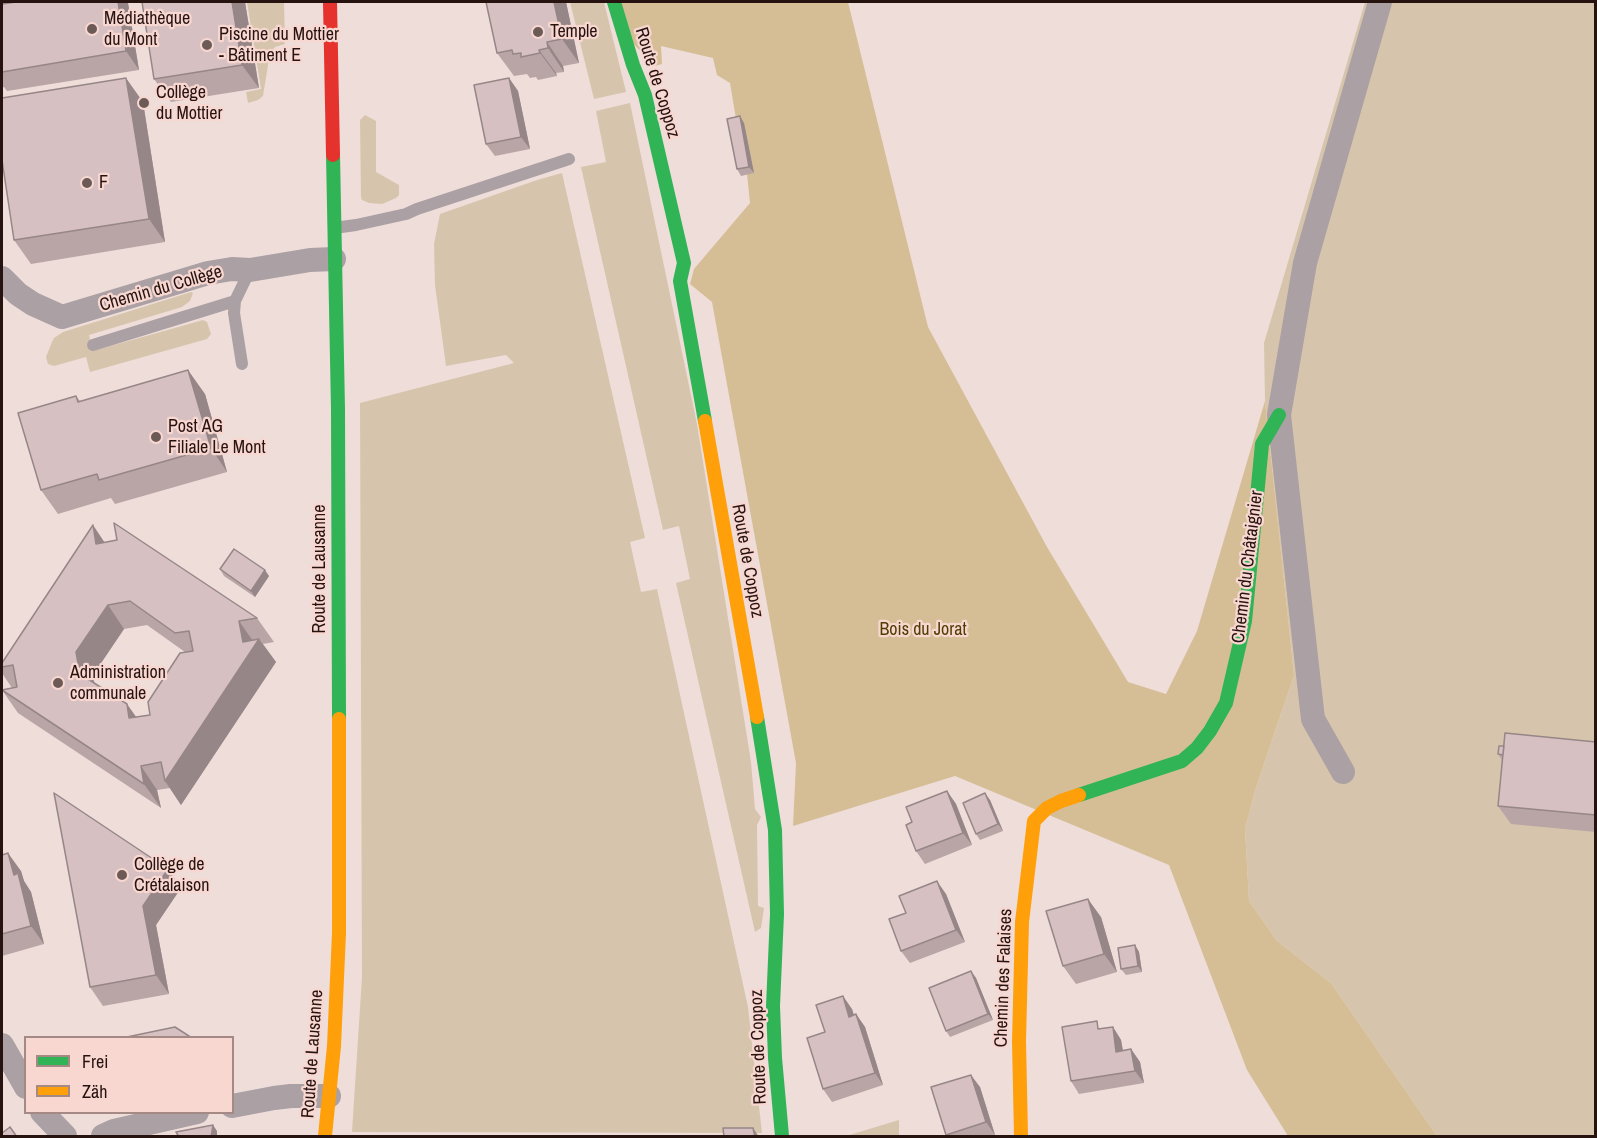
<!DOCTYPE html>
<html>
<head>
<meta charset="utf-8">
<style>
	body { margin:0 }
	#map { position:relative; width:1597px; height:1138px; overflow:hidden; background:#efddda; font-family:"Archivo Narrow",sans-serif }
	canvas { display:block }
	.frame { position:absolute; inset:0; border:3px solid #261310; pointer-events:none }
	.legend { position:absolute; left:24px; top:1036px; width:210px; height:78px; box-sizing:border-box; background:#f8d7d1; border:2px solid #a48984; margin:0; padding:8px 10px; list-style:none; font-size:18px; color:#261310 }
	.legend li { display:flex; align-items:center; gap:12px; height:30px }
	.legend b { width:30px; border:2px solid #a48984 }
</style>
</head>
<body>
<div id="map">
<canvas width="1597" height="1138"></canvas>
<div class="frame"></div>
<ul class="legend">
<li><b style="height:8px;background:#30b455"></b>Frei</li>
<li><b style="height:8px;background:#ff9f0a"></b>Zäh</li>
</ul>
</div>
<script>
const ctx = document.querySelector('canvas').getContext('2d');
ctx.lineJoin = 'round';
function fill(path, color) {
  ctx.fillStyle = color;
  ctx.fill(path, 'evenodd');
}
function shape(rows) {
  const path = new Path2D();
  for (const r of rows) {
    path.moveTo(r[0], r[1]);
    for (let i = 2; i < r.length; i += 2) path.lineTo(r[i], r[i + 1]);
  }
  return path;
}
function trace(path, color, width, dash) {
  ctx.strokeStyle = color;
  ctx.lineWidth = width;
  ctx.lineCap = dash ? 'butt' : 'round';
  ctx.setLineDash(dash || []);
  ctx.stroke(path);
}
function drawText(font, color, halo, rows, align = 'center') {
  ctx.font = font + ' "Archivo Narrow",sans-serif';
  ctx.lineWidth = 4.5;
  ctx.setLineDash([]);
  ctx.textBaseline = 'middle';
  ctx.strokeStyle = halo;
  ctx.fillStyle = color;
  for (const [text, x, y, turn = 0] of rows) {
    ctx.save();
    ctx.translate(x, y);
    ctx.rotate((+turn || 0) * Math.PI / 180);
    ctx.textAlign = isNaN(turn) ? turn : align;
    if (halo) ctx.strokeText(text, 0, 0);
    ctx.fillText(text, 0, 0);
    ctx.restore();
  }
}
fill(shape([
	[247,2,284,2,285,44,275,47,270,53,263,96,258,100,248,103,246,92,261,89],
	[570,2,604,2,626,92,594,99],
	[1365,2,1595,2,1595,1136,1437,1136,1331,983,1277,941,1249,901,1245,829,1255,791,1294,675,1265,401,1264,343],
	[630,103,697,424,751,762,755,809,761,817,757,825,758,906,764,908,761,928,755,932,676,583,690,579,679,526,663,530,581,167,606,162,596,111],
	[365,115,376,121,376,172,399,185,399,195,396,198,382,204,369,203,362,200,361,197,360,120],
	[562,173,645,538,630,542,641,592,657,589,748,1007,762,1133,352,1132,362,977,360,403,514,363,506,355,446,366,435,285,434,244,440,214,537,180],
	[191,292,193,293,190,301,182,307,89,335,93,351,203,320,207,322,211,334,207,339,90,372,86,357,54,366,48,364,46,357,52,342,54,338,63,332],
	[899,1120,899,1136,846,1136]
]), '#d6c5ac');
fill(shape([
	[614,2,848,2,928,327,1047,547,1128,682,1166,694,1197,631,1265,401,1294,675,1255,791,1245,829,1249,901,1277,941,1331,983,1437,1136,1288,1136,1247,1070,1169,865,955,776,793,826,796,763,712,302,690,284,694,269,750,203,747,174,737,125,730,83,717,75,713,58,661,46,662,64,655,66,622,32]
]), '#d5be95');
trace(shape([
	[334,228,356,225,406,214,417,209,569,159],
	[93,345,235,301],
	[242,364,234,313,235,301,250,270]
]), '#aba0a4', 12);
trace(shape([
	[2,278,18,294,33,304,62,317,208,273,232,269,250,270,310,260,334,259],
	[1343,772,1313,719,1279,415,1305,263,1380,2],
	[2,1045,26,1087],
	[232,1106,274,1098,291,1096,329,1096],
	[42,1112,65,1136],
	[103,1136,114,1131,197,1112]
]), '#aba0a4', 24);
trace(shape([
	[614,2,633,65,645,95,684,263,680,281,705,421],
	[333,155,338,409,339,719],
	[757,717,775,830,777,914,773,1006,775,1058,782,1136],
	[1079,795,1182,761,1197,748,1210,731,1226,703,1245,621,1262,444,1279,415]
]), '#30b455', 14);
trace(shape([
	[705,421,757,717],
	[325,1136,334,1046,339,933,339,719],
	[1021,1136,1019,1041,1022,922,1034,821,1047,808,1061,801,1079,795]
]), '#ff9f0a', 14);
trace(shape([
	[330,2,333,155]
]), '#e5322d', 14);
fill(shape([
	[118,2,127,2,128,3,139,70,7,91,4,87,2,87,2,4],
	[142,2,245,2,259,88,171,102,154,79],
	[566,2,579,63,563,66,564,72,556,73,557,76,538,80,536,77,530,78,527,74,514,76,497,53],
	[509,78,518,91,530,149,495,156,486,144],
	[143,102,165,242,31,264,14,240],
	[744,123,754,173,741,176,737,169],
	[205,394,227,472,115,504,111,498,58,514,41,490,76,396,80,401],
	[104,542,257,618,274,642,263,644,276,662,181,805,170,788,157,790,161,808,18,713,2,690,12,688,2,673,2,663],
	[147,625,185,652,150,715,136,717,94,683,93,675,124,629],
	[220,569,269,576,255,597,224,576],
	[1596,742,1596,832,1511,824,1498,806,1502,760,1498,754,1504,746],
	[947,791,956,804,972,845,925,864,916,851,912,822],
	[990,800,1003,831,980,840,976,834],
	[2,855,21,871,24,881,31,892,44,944,2,956],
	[168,869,181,888,156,925,169,994,103,1006,90,987],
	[946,894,965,942,910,963,901,951,906,913],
	[1101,917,1117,972,1076,984,1063,966],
	[1135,945,1139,952,1142,972,1126,975,1121,969],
	[971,971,976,978,993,1020,950,1037,946,1031],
	[852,1009,854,1015,856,1014,865,1027,883,1085,832,1102,823,1089,825,1032],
	[1113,1027,1121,1040,1123,1050,1131,1049,1140,1062,1144,1083,1079,1094,1071,1081,1102,1029],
	[980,1087,995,1135,989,1137,947,1137,946,1135]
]), '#b9a5a6');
fill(shape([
	[118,2,127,2,128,3,139,70,126,51],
	[232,2,245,2,259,88,242,65],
	[554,2,566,2,579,63,562,39],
	[547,42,563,66,564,72,548,48],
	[539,50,556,73,557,76,540,53],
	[126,78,143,102,165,242,149,219],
	[509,78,518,91,530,149,521,137],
	[740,116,744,123,754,173,749,167],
	[188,370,205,394,227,472,211,448],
	[93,525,109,549,96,544],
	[265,570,269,576,255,597,251,591],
	[108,605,124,629,93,675,97,697,80,674,76,652],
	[239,621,255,644,259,639,276,662,181,805,165,781,243,642],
	[127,704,144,728,129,718],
	[141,766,157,790,161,808,144,784],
	[947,791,956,804,972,845,963,833],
	[985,793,990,800,1003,831,998,824],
	[8,853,21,871,24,881,31,892,44,944,31,926,14,875],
	[168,869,181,888,156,925,169,994,156,975,143,906],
	[937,881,946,894,965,942,956,930],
	[1088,899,1101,917,1117,972,1104,954],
	[1135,945,1139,952,1142,972,1138,966],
	[971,971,976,978,993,1020,988,1014],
	[843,996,852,1009,858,1029,849,1017],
	[856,1014,865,1027,883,1085,875,1073],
	[1113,1027,1121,1040,1125,1064,1116,1052],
	[1131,1049,1140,1062,1144,1083,1135,1071],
	[971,1075,980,1087,995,1135,986,1122],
	[213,1125,217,1131,217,1137,211,1137],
	[753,1128,759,1137,755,1137]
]), '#968687');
const building = shape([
	[16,2,118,2,126,51,2,72,2,4,16,2],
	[142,2,232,2,242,65,154,79,142,2],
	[486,2,554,2,562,39,547,42,548,48,539,50,540,53,521,57,521,53,513,54,512,50,497,53,486,2],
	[126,78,149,219,14,240,2,160,2,98,126,78],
	[509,78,521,137,486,144,474,85,509,78],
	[740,116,749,167,737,169,727,119,740,116],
	[188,370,211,448,99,480,97,474,41,490,18,413,76,396,78,402,188,370],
	[114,523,257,618,239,621,243,642,259,639,165,781,161,762,141,766,144,784,2,690,17,687,13,665,2,667,2,663,93,525,96,544,117,540,114,523],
	[130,601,175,633,189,631,193,651,180,653,148,702,150,715,129,718,127,704,80,674,76,652,108,605,130,601],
	[234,549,265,570,251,591,220,569,234,549],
	[1505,733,1596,742,1596,815,1498,806,1505,733],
	[1499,746,1504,746,1503,755,1498,754,1499,746],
	[947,791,963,833,916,851,906,825,912,822,906,807,947,791],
	[54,793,168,869,143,906,156,975,90,987,54,793],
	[985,793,998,824,976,834,963,803,985,793],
	[8,853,14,875,18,873,31,926,2,934,2,855,8,853],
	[937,881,956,930,901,951,889,919,906,913,899,896,937,881],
	[1088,899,1104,954,1063,966,1046,911,1088,899],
	[1135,945,1138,966,1121,969,1118,948,1135,945],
	[971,971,988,1014,946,1031,929,988,971,971],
	[843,996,849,1017,856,1014,875,1073,823,1089,807,1038,825,1032,816,1005,843,996],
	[1097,1021,1098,1029,1113,1027,1116,1052,1131,1049,1135,1071,1071,1081,1062,1027,1097,1021],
	[175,1027,192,1038,122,1038,175,1027],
	[971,1075,986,1122,946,1135,931,1087,971,1075],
	[213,1125,211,1137,179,1137,176,1132,213,1125],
	[10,1127,17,1137,2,1137,2,1133,10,1127],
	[723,1128,753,1128,755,1137,724,1137,723,1128]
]);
fill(building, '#d7c0c1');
trace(building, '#968687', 1.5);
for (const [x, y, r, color] of [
	[92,29,6,"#6c5a57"],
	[538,32,6,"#6c5a57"],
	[207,45,6,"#6c5a57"],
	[144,103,6,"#6c5a57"],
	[87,183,6,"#6c5a57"],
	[156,437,6,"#6c5a57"],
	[58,683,6,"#6c5a57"],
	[122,875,6,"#6c5a57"]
]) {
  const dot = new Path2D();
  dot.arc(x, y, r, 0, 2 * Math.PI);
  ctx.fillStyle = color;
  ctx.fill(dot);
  trace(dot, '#f8d7d1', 2);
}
drawText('18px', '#261310', '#f8d7d1', [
	["Médiathèque",104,19],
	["du Mont",104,40],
	["Temple",550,32],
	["Piscine du Mottier",219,35],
	["- Bâtiment E",219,56],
	["Collège",156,93],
	["du Mottier",156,114],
	["F",99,183],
	["Post AG",168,427],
	["Filiale Le Mont",168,448],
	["Administration",70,673],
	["communale",70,694],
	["Collège de",134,865],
	["Crétalaison",134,886]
], 'left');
drawText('18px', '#261310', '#f8d7d1', [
	["Route de Coppoz",657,83,73],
	["Chemin du Collège",161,289,-16],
	["Route de Coppoz",747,561,80],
	["Chemin du Châtaignier",1248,567,-83],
	["Route de Lausanne",320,569,-90],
	["Chemin des Falaises",1004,978,-88],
	["Route de Coppoz",759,1047,-92],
	["Route de Lausanne",313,1054,-86]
]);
drawText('18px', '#503e00', '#f8d7d1', [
	["Bois du Jorat",923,630]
]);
</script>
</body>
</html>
